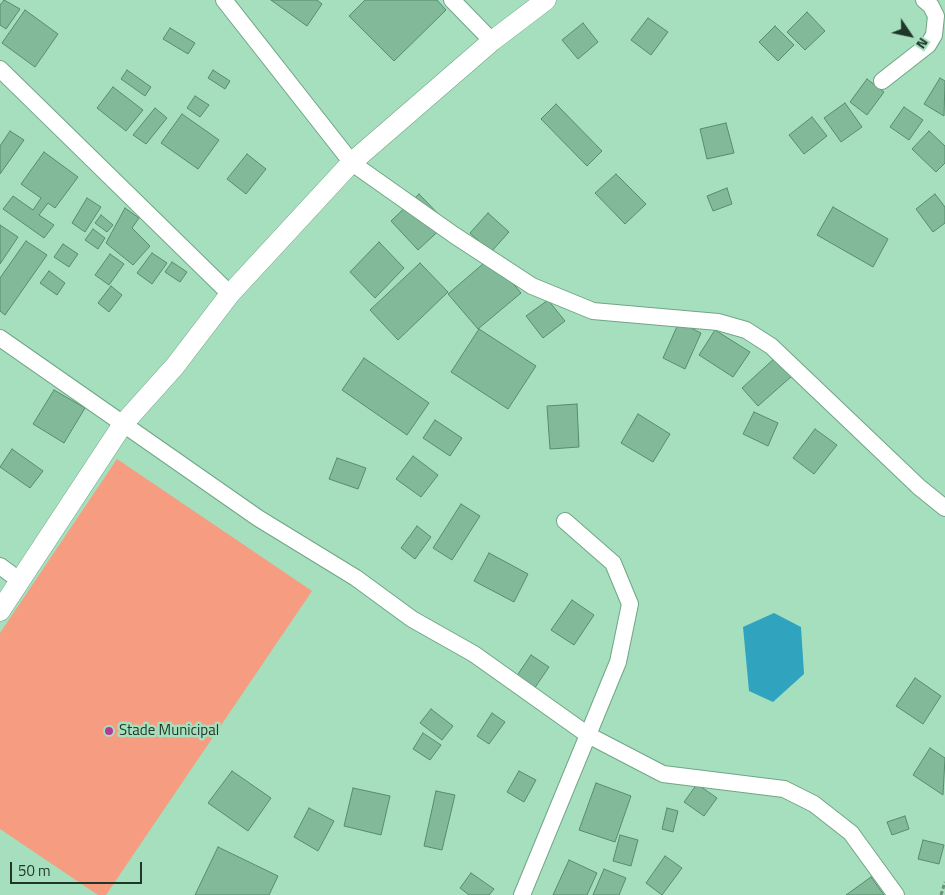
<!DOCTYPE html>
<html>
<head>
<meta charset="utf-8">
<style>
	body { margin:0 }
	#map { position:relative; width:945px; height:895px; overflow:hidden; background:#a6dfbd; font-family:"Titillium Web",sans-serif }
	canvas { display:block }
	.north { position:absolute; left:885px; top:10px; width:50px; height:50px; -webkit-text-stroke:4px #a6dfbd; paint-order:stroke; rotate:124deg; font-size:14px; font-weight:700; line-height:20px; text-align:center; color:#1f3629 }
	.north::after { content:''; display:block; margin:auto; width:18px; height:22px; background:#1f3629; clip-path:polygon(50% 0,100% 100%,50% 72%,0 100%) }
	.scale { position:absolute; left:10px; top:862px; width:132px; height:22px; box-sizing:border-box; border:2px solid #1f3629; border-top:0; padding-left:6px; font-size:15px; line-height:18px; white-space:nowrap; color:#1f3629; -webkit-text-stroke:4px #a6dfbd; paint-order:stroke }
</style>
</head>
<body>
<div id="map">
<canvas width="945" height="895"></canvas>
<div class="north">N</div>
<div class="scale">50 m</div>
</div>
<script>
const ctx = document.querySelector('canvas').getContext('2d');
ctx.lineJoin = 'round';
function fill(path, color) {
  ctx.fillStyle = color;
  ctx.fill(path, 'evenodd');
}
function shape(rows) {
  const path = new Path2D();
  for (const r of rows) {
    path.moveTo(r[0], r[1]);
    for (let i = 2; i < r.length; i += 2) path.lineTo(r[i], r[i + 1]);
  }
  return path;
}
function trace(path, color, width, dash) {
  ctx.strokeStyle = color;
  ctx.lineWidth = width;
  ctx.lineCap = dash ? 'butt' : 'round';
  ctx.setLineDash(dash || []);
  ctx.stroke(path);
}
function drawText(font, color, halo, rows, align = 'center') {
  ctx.font = font + ' "Titillium Web",sans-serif';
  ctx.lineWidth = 5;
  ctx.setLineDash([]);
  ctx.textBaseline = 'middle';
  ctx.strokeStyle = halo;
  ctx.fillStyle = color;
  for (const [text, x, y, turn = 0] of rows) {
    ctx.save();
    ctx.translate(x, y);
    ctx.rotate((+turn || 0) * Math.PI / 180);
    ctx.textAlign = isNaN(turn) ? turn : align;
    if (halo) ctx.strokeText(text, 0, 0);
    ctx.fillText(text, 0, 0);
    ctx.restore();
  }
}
fill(shape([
	[117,459,312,591,106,895,98,895,0,829,0,633]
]), '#f59c81');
fill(shape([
	[774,613,801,627,804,674,773,702,749,691,743,627]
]), '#30a3bf');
const building = shape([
	[4,0,20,9,6,29,0,25,0,5,4,0],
	[271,0,317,0,322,4,307,26,271,0],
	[365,0,437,0,446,10,394,61,349,16,365,0],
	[25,10,58,34,35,67,2,43,25,10],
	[807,12,825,31,805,50,787,32,807,12],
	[648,18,668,32,651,55,631,40,648,18],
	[583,23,598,42,578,59,562,40,583,23],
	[775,26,794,45,778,61,759,42,775,26],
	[170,28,195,43,188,54,163,39,170,28],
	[127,70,151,87,145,96,121,79,127,70],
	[213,70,230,81,225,89,208,78,213,70],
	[940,78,945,81,944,116,924,104,940,78],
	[867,79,884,92,867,115,850,102,867,79],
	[113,87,143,110,126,131,97,108,113,87],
	[195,96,209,105,200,117,187,108,195,96],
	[845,103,862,127,841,142,824,118,845,103],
	[556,104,602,151,587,166,541,119,556,104],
	[904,107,923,120,909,140,890,127,904,107],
	[155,108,167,118,146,144,133,135,155,108],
	[182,114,219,140,198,169,161,143,182,114],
	[812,117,827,136,804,154,789,135,812,117],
	[726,123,734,153,707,159,700,129,726,123],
	[10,131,24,140,0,174,0,146,10,131],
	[929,131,945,146,945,163,936,172,912,149,929,131],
	[44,152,78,177,55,208,48,203,39,215,54,225,44,238,3,209,13,196,33,210,41,198,21,184,44,152],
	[247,154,266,169,246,194,227,179,247,154],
	[616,174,646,204,625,224,595,193,616,174],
	[727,188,732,204,713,211,707,196,727,188],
	[419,194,447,223,418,250,391,221,419,194],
	[935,194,945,207,945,223,933,232,916,209,935,194],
	[87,198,101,207,85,232,72,223,87,198],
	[833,207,888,239,873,267,817,235,833,207],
	[125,208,139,218,132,228,150,246,133,265,106,243,125,208],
	[488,213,509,232,491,252,470,233,488,213],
	[101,215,113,225,107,232,95,223,101,215],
	[0,225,18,237,0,264,0,225],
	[93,229,105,238,98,249,85,240,93,229],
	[26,241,47,255,5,315,0,311,0,278,26,241],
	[379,242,404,268,375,298,350,272,379,242],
	[63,244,78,254,69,267,54,257,63,244],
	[152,253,167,263,152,284,137,273,152,253],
	[110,254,124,264,109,285,95,275,110,254],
	[491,257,521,293,478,329,448,294,491,257],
	[172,262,187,272,180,282,165,272,172,262],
	[420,263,448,292,398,340,370,310,420,263],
	[49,271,65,283,57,295,40,283,49,271],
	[111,286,122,295,109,312,98,303,111,286],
	[548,300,565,321,543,338,526,316,548,300],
	[679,322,701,333,685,369,663,358,679,322],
	[479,329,536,366,508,409,451,372,479,329],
	[715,330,750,352,733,377,699,355,715,330],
	[776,357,792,376,758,406,742,388,776,357],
	[364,358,429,403,407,435,342,390,364,358],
	[54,390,85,408,64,443,33,424,54,390],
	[577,404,579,447,550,449,547,406,577,404],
	[754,412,778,423,768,446,743,434,754,412],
	[638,414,670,434,653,462,621,443,638,414],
	[435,420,462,438,450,456,423,438,435,420],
	[815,429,837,445,814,474,793,458,815,429],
	[12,449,43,471,30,488,0,467,12,449],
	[413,456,438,475,421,497,396,479,413,456],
	[337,458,366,468,358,489,329,479,337,458],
	[461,504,480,516,452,560,433,548,461,504],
	[417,526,431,537,415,559,401,548,417,526],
	[489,553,528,574,514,602,474,581,489,553],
	[572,600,594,615,574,645,551,630,572,600],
	[531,655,549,667,534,689,516,677,531,655],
	[915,678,941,696,923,724,896,706,915,678],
	[431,709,453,726,442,740,420,723,431,709],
	[492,713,505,722,489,744,477,736,492,713],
	[423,733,441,745,430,760,413,749,423,733],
	[930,748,945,758,943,795,913,775,930,748],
	[232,771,271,798,248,831,208,803,232,771],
	[519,771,536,780,524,802,507,792,519,771],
	[596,783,631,796,615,842,579,830,596,783],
	[697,784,717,798,704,816,684,802,697,784],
	[353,788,390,796,381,835,344,826,353,788],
	[436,791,455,795,442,850,424,846,436,791],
	[309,808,334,821,318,851,294,837,309,808],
	[667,808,678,811,673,832,662,829,667,808],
	[905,816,909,829,892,835,887,822,905,816],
	[620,835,638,840,631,866,613,861,620,835],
	[923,840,944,845,939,864,918,859,923,840],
	[218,847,278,876,269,895,195,895,218,847],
	[665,856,682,868,662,895,646,883,665,856],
	[569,860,597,873,587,895,553,895,569,860],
	[604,869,626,878,619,895,593,895,604,869],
	[471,873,494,889,489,895,469,895,460,888,471,873],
	[871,877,884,895,846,895,871,877]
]);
fill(building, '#82ba99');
trace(building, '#558c6d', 1);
const minor = shape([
	[224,0,352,163,454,235,532,286,593,311,718,322,746,330,771,346,919,487,945,508],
	[452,0,492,41],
	[0,69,230,294],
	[882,81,928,45,934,35,936,16,931,6,924,0],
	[0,338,258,518,356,578,412,619,474,654,588,735,663,774,784,789,814,804,851,833,896,895],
	[0,566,19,580],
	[522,895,618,662,630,604,613,563,565,521]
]);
const tertiary = shape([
	[0,611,123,424,175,366,230,294,351,163,492,41,546,0]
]);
trace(minor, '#6fa686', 18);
trace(tertiary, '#6fa686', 21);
trace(shape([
	[941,895,945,882]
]), '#689279', 3, [4, 2.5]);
trace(minor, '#fff', 16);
trace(tertiary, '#fff', 20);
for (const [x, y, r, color] of [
	[109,731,5,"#b13d96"]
]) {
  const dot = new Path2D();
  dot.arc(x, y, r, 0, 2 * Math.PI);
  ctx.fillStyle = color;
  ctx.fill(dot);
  trace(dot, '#a6dfbd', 2);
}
drawText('15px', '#1f3629', '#a6dfbd', [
	["Stade Municipal",119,731]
], 'left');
</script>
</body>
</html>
